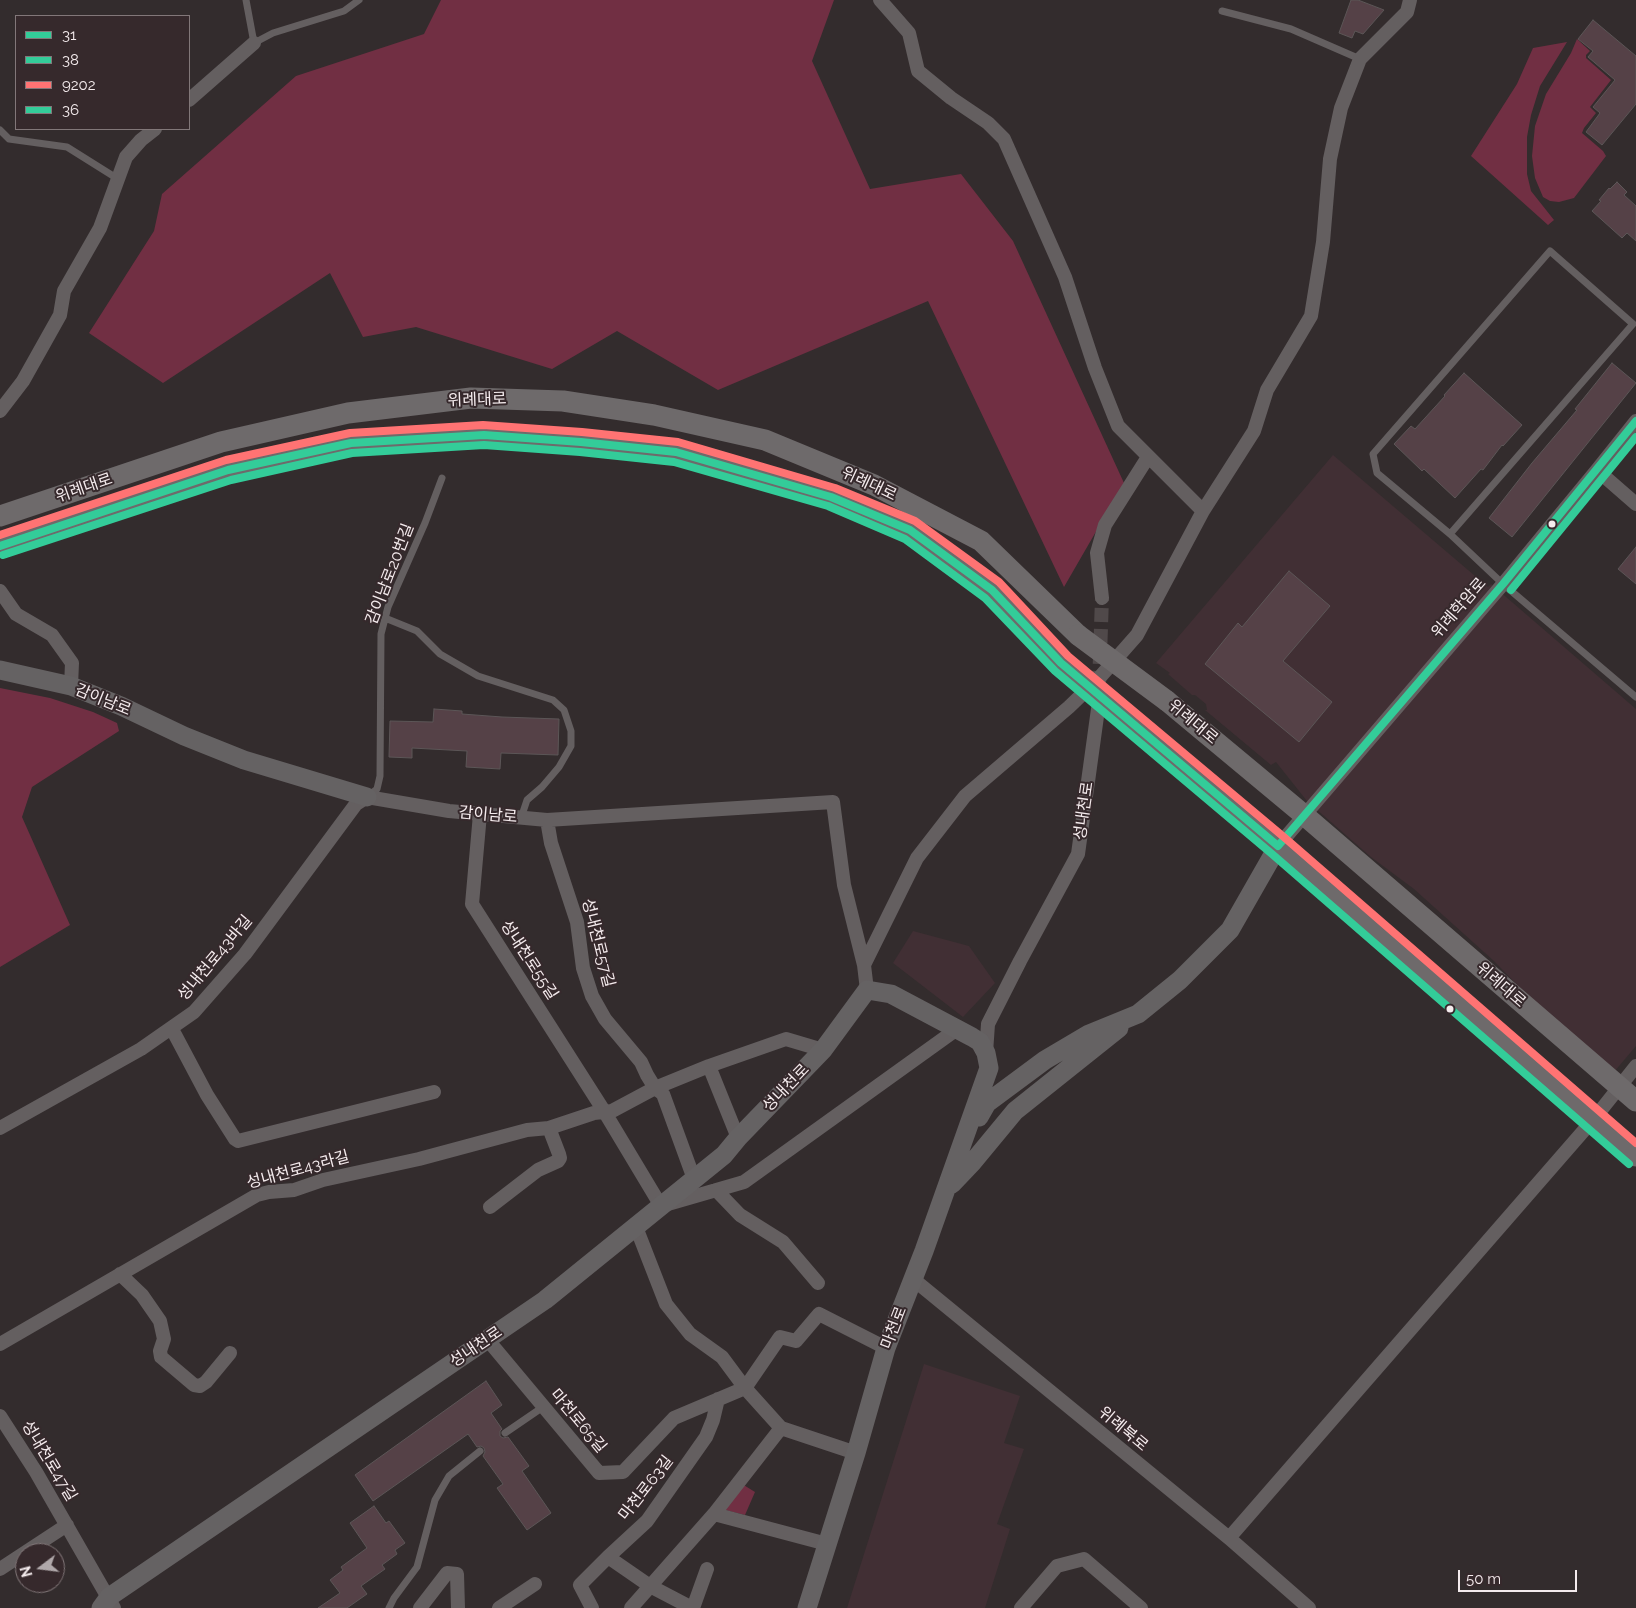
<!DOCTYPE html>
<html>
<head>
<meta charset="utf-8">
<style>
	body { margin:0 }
	#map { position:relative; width:1636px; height:1608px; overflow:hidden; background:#332c2d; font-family:Raleway,sans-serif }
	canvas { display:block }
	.legend { position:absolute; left:15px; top:15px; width:175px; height:115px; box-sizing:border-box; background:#36292c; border:1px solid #827779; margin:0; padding:6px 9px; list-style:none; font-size:15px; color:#f4ebed }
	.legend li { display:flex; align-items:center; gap:10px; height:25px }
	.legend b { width:25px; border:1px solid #827779 }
	.north { position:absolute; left:15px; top:1543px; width:50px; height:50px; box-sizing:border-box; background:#36292c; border:1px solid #827779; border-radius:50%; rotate:255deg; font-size:14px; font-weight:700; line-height:20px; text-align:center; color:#f4ebed }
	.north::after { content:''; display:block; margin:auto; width:18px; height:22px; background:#b0a8aa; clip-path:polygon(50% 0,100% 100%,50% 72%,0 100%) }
	.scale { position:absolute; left:1458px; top:1570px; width:119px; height:22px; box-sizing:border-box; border:2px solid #f4ebed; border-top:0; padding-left:6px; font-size:15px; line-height:18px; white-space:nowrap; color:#f4ebed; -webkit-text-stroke:4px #36292c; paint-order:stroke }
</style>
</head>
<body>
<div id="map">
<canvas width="1636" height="1608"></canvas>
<ul class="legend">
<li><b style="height:6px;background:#3c9"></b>31</li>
<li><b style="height:6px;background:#3c9"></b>38</li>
<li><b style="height:6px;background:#ff7373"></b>9202</li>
<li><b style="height:6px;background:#3c9"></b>36</li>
</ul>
<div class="north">N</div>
<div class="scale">50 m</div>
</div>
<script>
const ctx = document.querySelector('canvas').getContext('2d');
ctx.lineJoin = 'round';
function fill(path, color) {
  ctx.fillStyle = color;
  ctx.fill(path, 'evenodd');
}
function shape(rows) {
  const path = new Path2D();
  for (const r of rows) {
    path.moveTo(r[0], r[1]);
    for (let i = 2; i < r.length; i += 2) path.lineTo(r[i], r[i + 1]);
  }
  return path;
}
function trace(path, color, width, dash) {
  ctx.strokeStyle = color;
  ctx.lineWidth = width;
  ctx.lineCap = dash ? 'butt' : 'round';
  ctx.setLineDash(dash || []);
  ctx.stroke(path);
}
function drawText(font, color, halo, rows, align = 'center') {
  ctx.font = font + ' Raleway,"Noto Sans KR",sans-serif';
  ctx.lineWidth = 4;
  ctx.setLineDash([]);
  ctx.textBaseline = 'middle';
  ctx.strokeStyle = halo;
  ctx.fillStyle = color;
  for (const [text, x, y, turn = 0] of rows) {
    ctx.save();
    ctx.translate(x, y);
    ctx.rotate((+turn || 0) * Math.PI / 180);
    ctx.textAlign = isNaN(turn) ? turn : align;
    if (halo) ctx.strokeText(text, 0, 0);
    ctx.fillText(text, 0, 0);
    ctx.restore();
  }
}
fill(shape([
	[1333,455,1488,587,1491,584,1636,709,1636,1046,1614,1072,1527,995,1494,961,1414,889,1371,857,1307,801,1276,762,1271,765,1205,710,1207,710,1206,704,1195,695,1192,695,1168,674,1170,673,1156,663],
	[913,931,969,946,995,983,963,1017,893,963],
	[924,1364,1020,1396,1004,1443,1024,1449,997,1524,1010,1529,985,1608,847,1608]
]), '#412f34');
fill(shape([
	[441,0,834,0,812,61,870,189,961,174,1013,241,1124,483,1064,587,928,301,718,390,617,331,552,369,416,327,363,337,330,273,163,383,89,333,154,231,162,194,296,76,424,34],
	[1577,39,1590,51,1586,55,1586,58,1611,80,1590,107,1596,113,1584,128,1582,133,1603,151,1606,156,1574,198,1559,202,1550,201,1543,197,1535,178,1532,156,1535,126,1546,94,1571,53],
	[1567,42,1540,86,1531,115,1527,137,1527,174,1531,191,1554,220,1548,225,1471,156,1517,84,1533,48],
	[0,688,50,698,93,712,117,723,119,731,32,787,22,817,70,925,0,967],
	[742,1484,755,1492,745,1515,725,1510]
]), '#712f43');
const building = shape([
	[1351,0,1358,0,1384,10,1363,34,1355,31,1352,38,1339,33,1351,0],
	[1593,20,1636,56,1636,104,1602,145,1586,132,1600,113,1593,107,1615,80,1588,57,1593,51,1578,39,1593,20],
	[1617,182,1627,192,1624,195,1636,206,1636,241,1627,233,1622,238,1592,211,1601,201,1599,200,1609,188,1610,189,1617,182],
	[1612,363,1636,383,1512,537,1489,518,1532,463,1577,410,1575,409,1612,363],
	[1464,373,1522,425,1503,446,1502,445,1483,470,1481,469,1455,498,1424,469,1422,471,1394,444,1411,426,1415,429,1445,396,1444,395,1464,373],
	[1636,547,1636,584,1618,569,1636,547],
	[1289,571,1330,606,1283,661,1332,702,1299,742,1205,664,1238,623,1242,627,1289,571],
	[434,709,462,711,462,714,502,717,559,719,558,755,501,753,500,769,466,767,467,751,412,748,412,758,389,757,390,721,433,722,434,709],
	[486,1381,502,1405,491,1413,502,1429,500,1431,500,1436,503,1438,508,1437,529,1466,522,1471,551,1513,527,1530,497,1488,503,1484,483,1456,485,1452,484,1448,481,1446,477,1447,468,1434,373,1501,355,1475,486,1381],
	[374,1506,386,1523,389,1521,405,1543,395,1550,397,1554,382,1565,385,1569,361,1586,367,1594,347,1608,318,1608,340,1593,330,1580,343,1570,341,1567,367,1548,350,1523,374,1506]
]);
fill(building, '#554147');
trace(building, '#5c5657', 1);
trace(shape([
	[1099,685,1102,598]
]), '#50494a', 14, [14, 7]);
trace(shape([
	[246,0,254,43,273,33,344,11,359,0],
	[1222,11,1291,29,1360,59],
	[0,130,9,139,67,147,118,179],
	[1450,534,1633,324,1550,251,1373,454,1377,473,1450,534,1503,584,1636,697],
	[385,618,417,631,440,654,478,676,553,700,564,710,571,731,571,746,559,767,542,787,527,800,521,818],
	[367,797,377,789,380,776,381,634,388,607,425,523,442,478],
	[505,1433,543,1407],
	[389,1608,394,1598,417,1567,435,1500,449,1476,480,1451]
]), '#645f60', 7);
trace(shape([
	[880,0,909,33,918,71,951,98,988,123,1004,139,1065,277,1095,368,1118,426,1203,511],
	[189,100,254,43],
	[0,411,23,381,60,315,64,291,100,228,126,157,141,140,155,129],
	[1597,470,1636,504],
	[0,591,16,614,52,635,72,663,71,686],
	[1102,598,1097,553,1105,525,1148,457],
	[480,814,472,904,604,1111,661,1206,744,1182,957,1029],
	[547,820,551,843,577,922,583,968,592,996,605,1019,641,1062,647,1075,655,1088,663,1094,694,1179],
	[1278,846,1503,584,1597,470,1636,421],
	[867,990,864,965,917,858,965,796,1069,707,1100,677,1137,635,1203,511,1254,431,1267,390,1311,316,1323,242,1330,159,1341,108,1360,59,1407,12,1410,0],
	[172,1029,207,1095,235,1139,238,1141,434,1092],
	[986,1053,988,1024,1020,961,1078,854,1098,709],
	[709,1066,738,1138],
	[0,1128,141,1049,194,1012,245,954,356,804,367,797,449,811,547,820,833,802,844,885,864,965],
	[716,1190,740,1215,783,1242,818,1283],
	[490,1207,538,1170,558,1161,560,1158,559,1154,549,1128],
	[636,1227,666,1304,690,1334,722,1357,745,1388,780,1337,796,1341,819,1314,886,1348],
	[120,1274,142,1295,160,1321,164,1339,160,1351,161,1357,194,1385,200,1386,206,1382,230,1353],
	[913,1279,1229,1538,1309,1608],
	[487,1339,599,1473,623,1472,674,1418,745,1388,781,1428,856,1453],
	[0,1344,257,1195,269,1192,294,1190,323,1180,419,1159,527,1130,549,1128,594,1113,612,1111,655,1088,709,1066,786,1039,823,1050],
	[0,1416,36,1472,114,1608],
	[714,1514,827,1544],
	[1229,1538,1593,1120,1636,1066],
	[0,1569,67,1525],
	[420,1608,447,1573,457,1574,458,1608],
	[499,1608,535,1584],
	[592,1608,580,1585,608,1557],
	[631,1608,714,1514,781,1428],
	[692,1608,650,1586,608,1557,647,1521,706,1437,713,1420,718,1399],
	[693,1608,707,1569],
	[1021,1608,1057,1566,1084,1559,1141,1608]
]), '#645f60', 14);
trace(shape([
	[0,670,71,686,121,706,184,736,244,760,367,797],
	[979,1117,987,1103,1045,1060,1089,1034,1138,1014,1180,980,1230,930,1278,846],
	[952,1184,972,1163,1015,1111,1119,1028],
	[101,1608,109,1597,545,1300,724,1155,738,1138,823,1050,867,990,891,994,972,1037,980,1042,986,1053,989,1068,924,1251,886,1348,856,1453,807,1608]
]), '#656263', 19);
trace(shape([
	[0,516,221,442,348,413,471,398,563,401,654,415,765,440,874,485,981,541,1078,635],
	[0,546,228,470,351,443,484,435,581,442,676,452,831,497,910,530,992,590,1061,663],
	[1167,701,1304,815,1636,1101],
	[1148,737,1278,846,1636,1156]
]), '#6e6a6b', 21);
trace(shape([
	[1078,635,1167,701],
	[1061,663,1148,737]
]), '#6e6a6b', 21);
trace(shape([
	[0,546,228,470,351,443,484,435,581,442,676,452,831,497,910,530,992,590,1061,663,1278,846,1503,584,1636,421]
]), '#3c9', 8);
trace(shape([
	[3,555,231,480,352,453,484,445,580,452,674,462,828,506,905,539,985,598,1055,671,1272,854,1629,1164]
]), '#3c9', 8);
trace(shape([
	[0,535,226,460,350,433,483,425,582,432,678,442,835,488,915,521,999,582,1068,656,1285,838,1636,1143]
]), '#ff7373', 8);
trace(shape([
	[1511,590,1636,437]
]), '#3c9', 8);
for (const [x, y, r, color] of [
	[1552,524,4.5,"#f4ebed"],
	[1450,1009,4.5,"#f4ebed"]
]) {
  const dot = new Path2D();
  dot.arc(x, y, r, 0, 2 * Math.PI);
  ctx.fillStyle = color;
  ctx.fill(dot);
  trace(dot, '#36292c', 2);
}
drawText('16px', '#f4ebed', '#36292c', [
	["위례대로",477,400,-2],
	["위례대로",869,484,25],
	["위례대로",84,488,-19],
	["감이남로20번길",390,574,-69],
	["위례학암로",1459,608,-49],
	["감이남로",103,700,22],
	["위례대로",1193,722,40],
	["성내천로",1084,811,-82],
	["감이남로",488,815,5],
	["성내천로57길",598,943,76],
	["성내천로43바길",215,958,-50],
	["성내천로55길",529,960,57],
	["위례대로",1501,985,41],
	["성내천로",786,1088,-46],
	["성내천로43라길",298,1170,-15],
	["마천로",894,1328,-69],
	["성내천로",476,1347,-34],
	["마천로65길",578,1421,50],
	["위례북로",1123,1429,40],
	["성내천로47길",49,1461,59],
	["마천로63길",646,1488,-52]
]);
</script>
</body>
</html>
